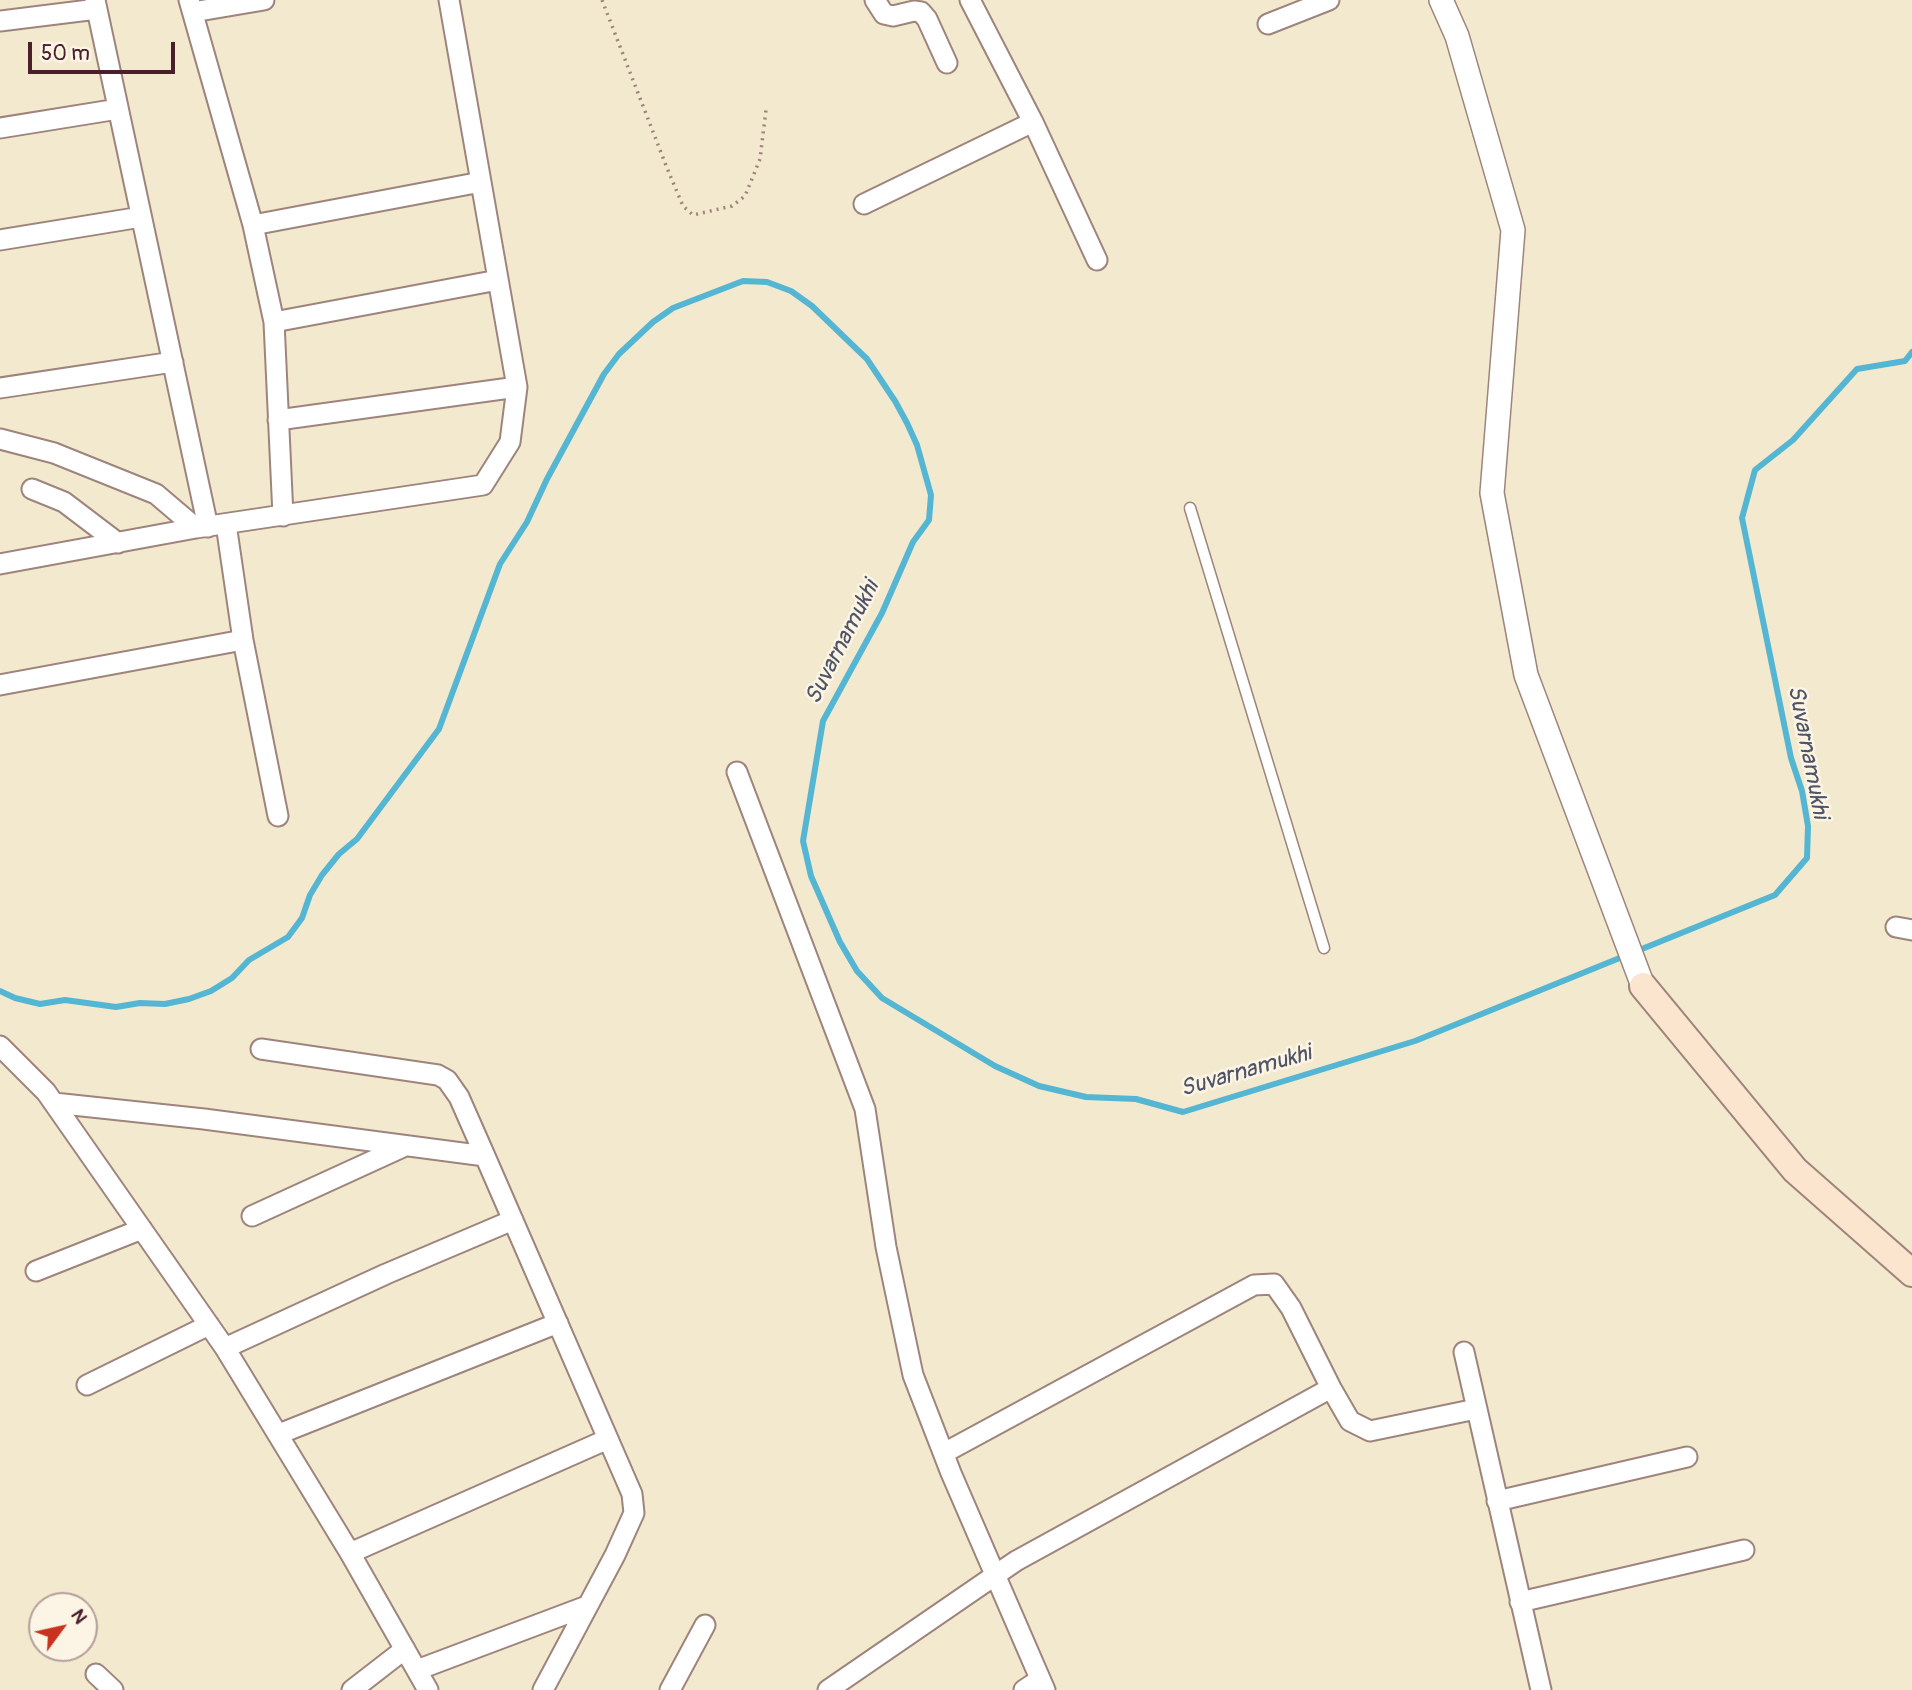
<!DOCTYPE html>
<html>
<head>
<meta charset="utf-8">
<style>
	body { margin:0 }
	#map { position:relative; width:1912px; height:1690px; overflow:hidden; background:#f3e9ce; font-family:Pangolin,sans-serif }
	canvas { display:block }
	.north { position:absolute; left:28px; top:1592px; width:70px; height:70px; box-sizing:border-box; background:#fcf5e5; border:2px solid #b59f9b; border-radius:50%; rotate:57deg; font-size:19px; font-weight:700; line-height:28px; text-align:center; color:#4a1f2b }
	.north::after { content:''; display:block; margin:auto; width:24px; height:32px; background:#c8321e; clip-path:polygon(50% 0,100% 100%,50% 72%,0 100%) }
	.scale { position:absolute; left:28px; top:42px; width:147px; height:32px; box-sizing:border-box; border:4px solid #4a1f2b; border-top:0; padding-left:9px; font-size:21px; line-height:24px; white-space:nowrap; color:#4a1f2b; -webkit-text-stroke:5px #fcf5e5; paint-order:stroke }
</style>
</head>
<body>
<div id="map">
<canvas width="1912" height="1690"></canvas>
<div class="north">N</div>
<div class="scale">50 m</div>
</div>
<script>
const ctx = document.querySelector('canvas').getContext('2d');
ctx.lineJoin = 'round';
function shape(rows) {
  const path = new Path2D();
  for (const r of rows) {
    path.moveTo(r[0], r[1]);
    for (let i = 2; i < r.length; i += 2) path.lineTo(r[i], r[i + 1]);
  }
  return path;
}
function trace(path, color, width, dash) {
  ctx.strokeStyle = color;
  ctx.lineWidth = width;
  ctx.lineCap = dash ? 'butt' : 'round';
  ctx.setLineDash(dash || []);
  ctx.stroke(path);
}
function drawText(font, color, halo, rows, align = 'center') {
  ctx.font = font + ' Pangolin,sans-serif';
  ctx.lineWidth = 5;
  ctx.setLineDash([]);
  ctx.textBaseline = 'middle';
  ctx.strokeStyle = halo;
  ctx.fillStyle = color;
  for (const [text, x, y, turn = 0] of rows) {
    ctx.save();
    ctx.translate(x, y);
    ctx.rotate((+turn || 0) * Math.PI / 180);
    ctx.textAlign = isNaN(turn) ? turn : align;
    if (halo) ctx.strokeText(text, 0, 0);
    ctx.fillText(text, 0, 0);
    ctx.restore();
  }
}
trace(shape([
	[0,991,15,998,40,1004,65,1000,116,1007,140,1003,165,1004,189,999,211,991,232,978,249,960,288,937,302,918,310,895,322,875,339,854,357,839,439,729,500,564,527,522,547,479,604,374,619,354,653,322,673,308,743,281,767,282,791,291,812,306,867,359,895,401,907,423,917,445,931,495,929,520,913,542,882,613,823,721,803,841,811,876,840,942,857,971,882,998,995,1066,1039,1086,1086,1097,1136,1099,1183,1112,1415,1041,1775,895,1807,858,1808,826,1802,791,1791,758,1742,518,1755,470,1793,440,1857,369,1905,361,1912,352]
]), '#54b6d3', 6);
const service = shape([
	[1190,508,1324,948]
]);
const minor = shape([
	[95,0,208,527],
	[189,0,253,225,274,322,283,516],
	[875,0,884,14,893,16,914,11,921,12,927,19,947,63],
	[970,0,1033,122,1097,260],
	[193,12,264,0],
	[0,21,97,9],
	[1268,24,1329,0],
	[0,128,118,109],
	[864,204,1033,122],
	[253,225,481,182],
	[0,240,141,217],
	[274,322,498,280],
	[0,388,173,362],
	[278,420,517,387],
	[0,439,54,453,156,494,196,528],
	[32,489,64,502,118,543],
	[226,524,243,640,278,816],
	[0,564,196,528,483,485,510,442,517,387,449,0],
	[0,685,243,640],
	[737,772,865,1109,886,1247,913,1375,951,1473,1045,1690],
	[1896,927,1912,930],
	[0,1046,46,1092,225,1348,350,1553,428,1690],
	[261,1049,438,1075,447,1080,459,1097,485,1156,632,1494,634,1513,615,1555,543,1690],
	[54,1103,204,1119,485,1156],
	[252,1216,405,1146],
	[36,1271,142,1229],
	[225,1348,386,1274,513,1220],
	[1464,1352,1541,1690],
	[87,1385,209,1325],
	[279,1434,558,1323],
	[944,1453,1254,1285,1274,1284,1291,1308,1331,1388,1350,1421,1370,1431,1476,1409],
	[1497,1501,1687,1457],
	[350,1553,608,1439],
	[1520,1602,1744,1550],
	[417,1670,587,1606],
	[96,1674,113,1690],
	[352,1690,405,1649],
	[670,1690,705,1625],
	[828,1690,1016,1561,1331,1388],
	[1024,1690,1039,1680]
]);
const tertiary = shape([
	[1441,0,1457,36,1513,230,1492,493,1526,675,1643,986]
]);
const secondary = shape([
	[1643,986,1795,1170,1912,1273]
]);
trace(service, '#9e847c', 13);
trace(minor, '#9e847c', 23);
trace(tertiary, '#9e847c', 26);
trace(secondary, '#9e847c', 30);
trace(shape([
	[602,0,667,168,683,206,693,215,732,206,745,196,760,159,766,110]
]), '#9e847c', 3.5, [2, 5]);
trace(service, '#fff', 10);
trace(minor, '#fff', 19);
trace(tertiary, '#fff', 23);
trace(secondary, '#fce5cf', 26);
drawText('italic 23px', '#4e5466', '#fcf5e5', [
	["Suvarnamukhi",843,643,-63],
	["Suvarnamukhi",1807,752,79],
	["Suvarnamukhi",1246,1072,-16]
]);
</script>
</body>
</html>
